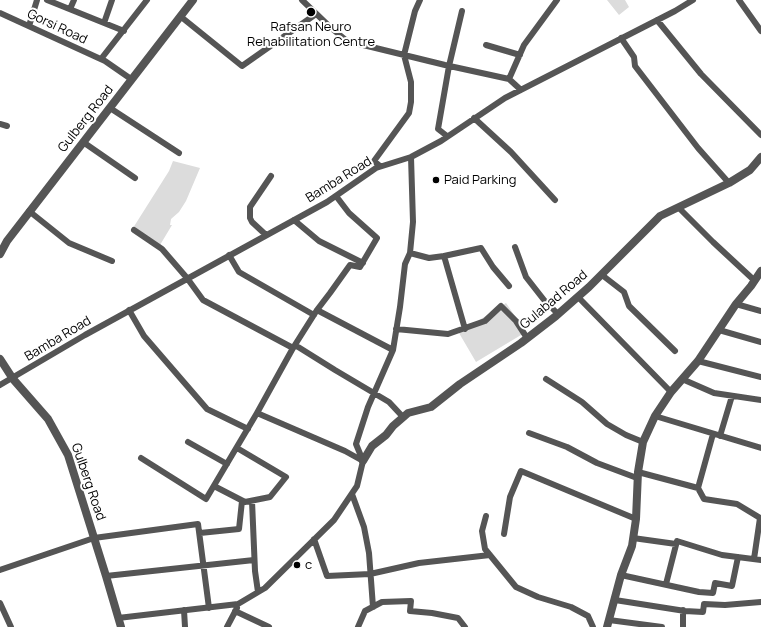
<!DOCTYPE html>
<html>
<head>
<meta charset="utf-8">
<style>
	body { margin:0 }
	canvas { display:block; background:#fff }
</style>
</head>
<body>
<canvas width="761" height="627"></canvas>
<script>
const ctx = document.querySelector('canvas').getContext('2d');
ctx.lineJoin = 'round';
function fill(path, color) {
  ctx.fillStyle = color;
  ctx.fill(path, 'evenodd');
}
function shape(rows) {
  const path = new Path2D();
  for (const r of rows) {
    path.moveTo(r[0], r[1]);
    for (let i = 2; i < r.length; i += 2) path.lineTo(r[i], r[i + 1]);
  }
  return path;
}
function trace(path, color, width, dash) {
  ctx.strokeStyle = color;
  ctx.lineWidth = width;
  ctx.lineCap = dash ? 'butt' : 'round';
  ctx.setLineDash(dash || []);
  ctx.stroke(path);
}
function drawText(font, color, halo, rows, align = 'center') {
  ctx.font = font + ' Manrope,sans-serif';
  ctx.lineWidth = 4;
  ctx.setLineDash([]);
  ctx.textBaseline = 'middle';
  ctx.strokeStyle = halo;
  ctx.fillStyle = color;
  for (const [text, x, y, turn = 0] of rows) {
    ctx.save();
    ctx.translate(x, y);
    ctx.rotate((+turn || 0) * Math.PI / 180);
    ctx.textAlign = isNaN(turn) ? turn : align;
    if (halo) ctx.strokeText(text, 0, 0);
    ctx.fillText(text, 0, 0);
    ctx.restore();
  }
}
fill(shape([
	[607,0,625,0,629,7,619,15],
	[173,161,200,168,186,201,179,212,171,219,170,225,172,225,160,245,133,228,169,171],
	[506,303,526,332,476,362,459,333]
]), '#dcdcdc');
trace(shape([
	[47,0,124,31],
	[302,0,330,27,347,41,445,65,509,79,521,90],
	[739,0,761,31],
	[70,9,74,0],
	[0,13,105,61,131,79],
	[180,16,242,66,316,14],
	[657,20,701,74,761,135],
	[104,23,112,0],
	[29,26,37,0],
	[621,38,634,57,635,66,698,148,729,183],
	[486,45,520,55],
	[101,59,147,0],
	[509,79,524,45,557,0],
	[110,108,179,153],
	[474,118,511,152,555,200],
	[0,124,7,126],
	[447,136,438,129,449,66,462,11],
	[83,142,135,178],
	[380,166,374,161,409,113,411,102,411,82,404,55,415,11,420,0],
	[679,208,713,242,755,281],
	[29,211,69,243,112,261],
	[294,220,319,241,363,263],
	[134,230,162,249,187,278,203,300,293,348,257,413],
	[266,235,252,222,250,218,250,207,271,176],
	[515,247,526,277,544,300,558,314],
	[410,253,429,258,444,256,465,329],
	[229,255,239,272,314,315],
	[444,256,481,248,493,267,509,286],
	[602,275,624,292,629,306,675,351],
	[578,297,671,392],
	[736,304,761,311],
	[129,310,144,336,207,409,248,429],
	[317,310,393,350],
	[396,329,448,334,485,321,501,306,516,321,527,338],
	[719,330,761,342],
	[295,345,335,370,389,402,403,417],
	[293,348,317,310,330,293,350,265,360,267,377,238,349,213,336,196],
	[698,361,761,377],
	[546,379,582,402,607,424,626,435,643,442],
	[682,379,714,393,761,400],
	[0,385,85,335,327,202,376,168,411,157,441,141,505,98,675,11,693,0],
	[655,416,761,448],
	[529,433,567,447,597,463,637,478],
	[720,436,732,396],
	[188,442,227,464],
	[363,461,356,444,368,407,393,350,400,307,405,264,410,253,413,222,411,157],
	[638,472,698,488,713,434],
	[214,486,245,502,270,497,286,477,237,448],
	[698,488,704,499,737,504,760,518,754,559],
	[352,494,364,527,369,553,373,607],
	[252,501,255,571,258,592],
	[486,516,482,531,485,549,516,587,538,597,571,607,588,616,593,627],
	[200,533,239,529,242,501],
	[504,534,510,497,521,471,636,519],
	[633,538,676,544],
	[314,539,327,576,370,574,419,563,490,555],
	[0,570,94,538,198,524,209,608],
	[621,575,699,592,713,593,715,583,732,586,738,557],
	[106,576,254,560],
	[666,584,677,541,722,555,761,560],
	[615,600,685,611,703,612,704,604,725,605,761,602],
	[0,603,11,627],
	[184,610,185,627],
	[235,611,269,627],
	[118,618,238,604,265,588,334,520,357,486,363,461,345,451,257,413,206,499,141,458],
	[609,620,662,627],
	[227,627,237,608],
	[358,627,365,611,382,602,411,601,410,611,432,613,458,618,465,627],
	[683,627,683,610]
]), '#555', 6);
trace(shape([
	[0,254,7,241,193,0],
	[0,359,13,379,48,419,68,455,106,576,121,627],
	[363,461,372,446,386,435,393,426,408,413,431,407,460,384,521,343,556,316,589,287,660,216,729,183,750,170,761,157],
	[607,627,621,575,632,546,636,519,638,472,643,442,655,416,671,392,698,361,736,304,751,286,761,271]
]), '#555', 8);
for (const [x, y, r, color] of [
	[311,12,5,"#000"],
	[436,180,4,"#000"],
	[297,565,4,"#000"]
]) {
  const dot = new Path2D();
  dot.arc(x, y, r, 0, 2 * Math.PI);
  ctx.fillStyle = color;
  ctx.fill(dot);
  trace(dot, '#fff', 1.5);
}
drawText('13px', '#000', '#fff', [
	["Gorsi Road",57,27,25],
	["Gulberg Road",86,119,-52],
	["Bamba Road",339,180,-32],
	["Gulabad Road",554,300,-40],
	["Bamba Road",58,339,-31],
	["Gulberg Road",88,482,71]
]);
drawText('13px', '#000', '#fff', [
	["Rafsan Neuro",311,27,"center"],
	["Rehabilitation Centre",311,42,"center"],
	["Paid Parking",444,180],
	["c",305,565]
], 'left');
</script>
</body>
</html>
